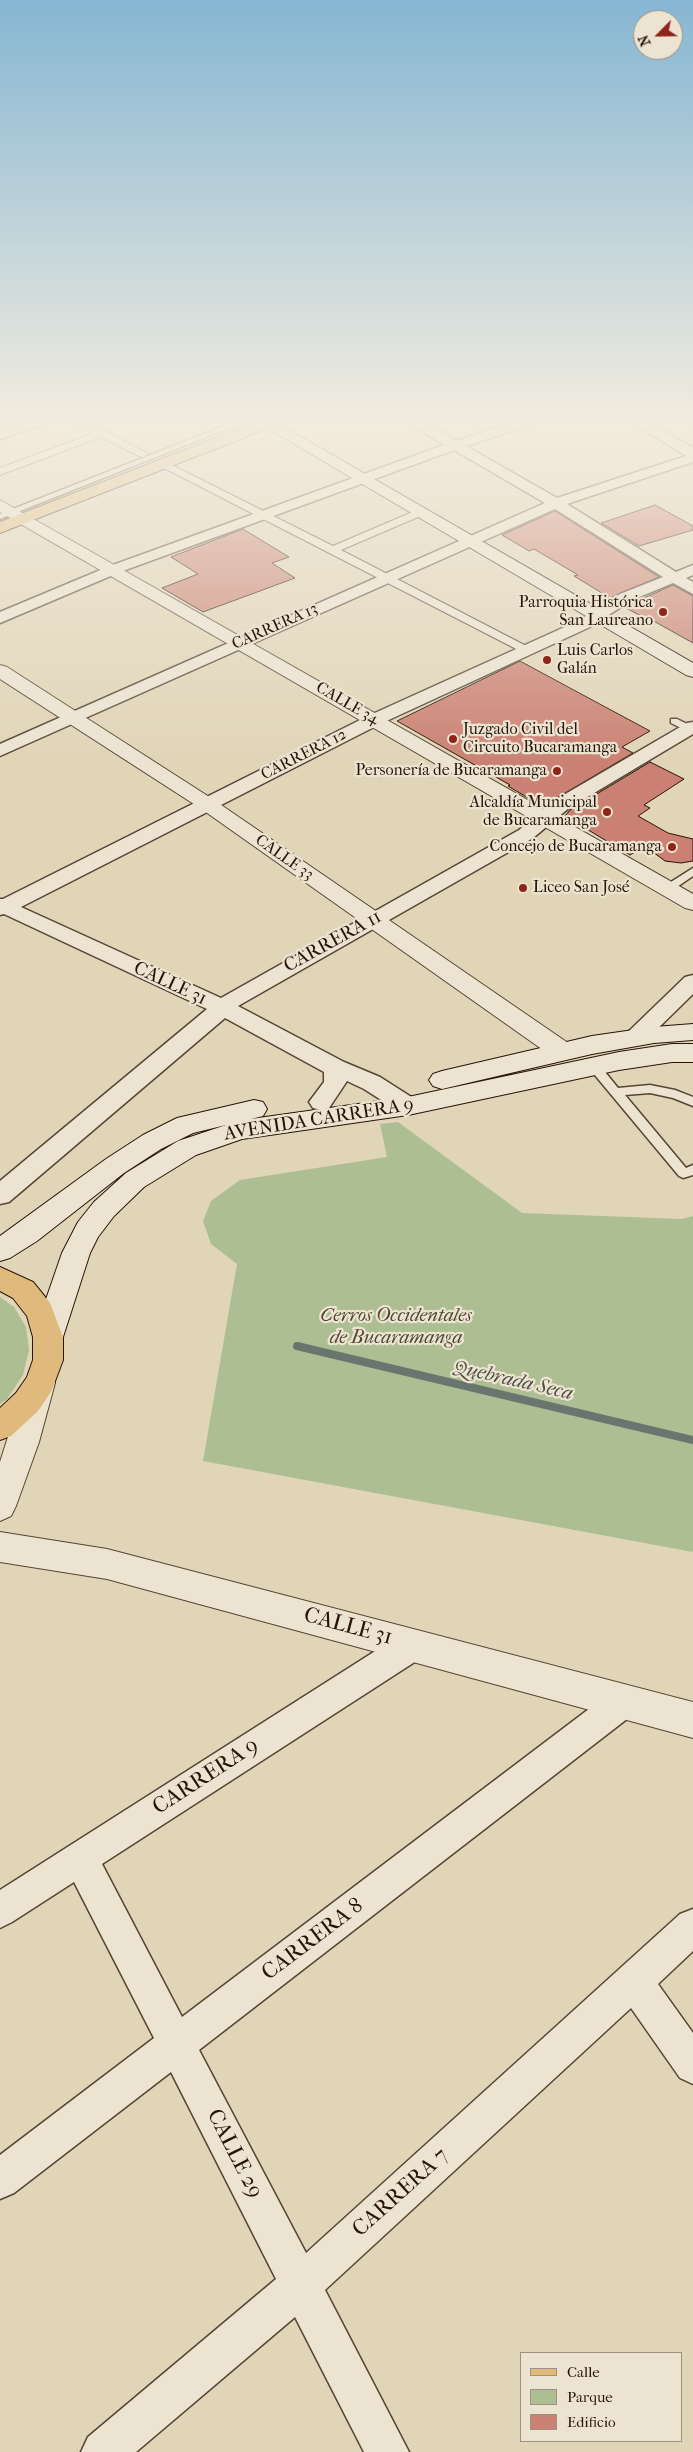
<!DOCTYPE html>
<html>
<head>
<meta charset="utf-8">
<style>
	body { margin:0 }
	#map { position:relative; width:693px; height:2452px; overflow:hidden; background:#e1d5b8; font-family:"IM FELL French Canon",serif }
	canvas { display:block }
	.legend { position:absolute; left:520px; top:2352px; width:162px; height:90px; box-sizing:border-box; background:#ece4d1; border:1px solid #9e9181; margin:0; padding:6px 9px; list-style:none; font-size:15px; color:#281408 }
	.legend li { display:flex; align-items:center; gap:10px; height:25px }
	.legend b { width:25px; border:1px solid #9e9181 }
	.north { position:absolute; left:633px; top:10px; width:50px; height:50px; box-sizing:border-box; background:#ece4d1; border:1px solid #9e9181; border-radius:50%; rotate:247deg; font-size:14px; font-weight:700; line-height:20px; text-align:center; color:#281408 }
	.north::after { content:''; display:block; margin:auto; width:18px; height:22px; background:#8f2418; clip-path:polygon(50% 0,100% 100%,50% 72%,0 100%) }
</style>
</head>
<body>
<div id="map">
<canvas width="693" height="2452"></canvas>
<ul class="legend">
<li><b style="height:6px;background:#e0ba7c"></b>Calle</li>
<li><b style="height:14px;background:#adbe93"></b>Parque</li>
<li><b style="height:14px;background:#ca8173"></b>Edificio</li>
</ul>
<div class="north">N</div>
</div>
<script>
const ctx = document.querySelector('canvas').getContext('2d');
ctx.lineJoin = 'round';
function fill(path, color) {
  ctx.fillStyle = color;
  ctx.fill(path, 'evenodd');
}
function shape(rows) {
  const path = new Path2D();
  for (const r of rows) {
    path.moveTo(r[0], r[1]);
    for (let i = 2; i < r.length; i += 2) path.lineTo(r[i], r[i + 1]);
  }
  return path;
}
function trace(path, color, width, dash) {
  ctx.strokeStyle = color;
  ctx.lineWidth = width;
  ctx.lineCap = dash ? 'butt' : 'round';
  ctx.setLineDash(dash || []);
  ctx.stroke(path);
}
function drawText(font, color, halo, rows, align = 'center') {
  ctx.font = font + ' "IM FELL French Canon",serif';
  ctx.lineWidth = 4.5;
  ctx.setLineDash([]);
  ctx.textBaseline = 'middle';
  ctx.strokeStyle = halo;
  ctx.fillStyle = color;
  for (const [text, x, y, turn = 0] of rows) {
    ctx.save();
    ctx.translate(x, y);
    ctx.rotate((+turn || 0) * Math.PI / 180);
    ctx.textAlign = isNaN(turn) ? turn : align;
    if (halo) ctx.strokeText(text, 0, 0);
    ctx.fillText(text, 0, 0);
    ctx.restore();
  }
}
fill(shape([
	[398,1122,522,1213,682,1219,693,1216,693,1552,203,1461,237,1264,211,1244,203,1221,211,1201,240,1180,387,1157,380,1124],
	[0,1297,14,1307,26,1327,29,1350,23,1375,7,1399,0,1404]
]), '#adbe93');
trace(shape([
	[297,1346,693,1440]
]), '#69766f', 8);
const building = shape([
	[655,505,693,526,693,530,639,546,601,523,655,505],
	[555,511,659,577,610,598,574,576,578,575,534,549,529,551,502,535,555,511],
	[243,529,289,557,272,563,295,578,203,612,162,588,198,574,171,557,243,529],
	[673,585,693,596,693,643,650,619,647,619,624,607,673,585],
	[520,661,570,688,650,731,622,747,633,753,547,804,531,796,528,798,508,786,510,785,397,721,520,661],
	[650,762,684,779,644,805,650,808,638,816,668,833,693,839,693,861,681,863,665,861,645,846,630,855,565,816,570,810,650,762]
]);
fill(building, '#ca8173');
trace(building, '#281408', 1);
const service = shape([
	[242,419,252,419,0,519,0,514,242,419],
	[671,719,677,719,693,727,693,731,687,731,671,723,671,719],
	[693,868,693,876,671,891,663,891,663,887,693,868],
	[593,1061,597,1062,618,1088,650,1085,675,1090,693,1097,693,1106,673,1098,650,1093,625,1095,686,1168,693,1165,693,1175,683,1178,679,1176,589,1068,587,1065,593,1061]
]);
const pedestrian = shape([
	[69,419,82,419,148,454,143,457,139,456,101,437,0,475,0,468,94,433,69,419],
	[168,463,333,546,410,513,418,513,418,517,341,550,534,650,532,653,524,653,164,468,164,464,168,463]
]);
const minor = shape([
	[33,419,52,419,51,422,0,439,0,431,33,419],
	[403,419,419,419,457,441,519,419,539,419,538,422,466,446,557,498,686,456,627,419,643,419,693,448,693,462,567,504,676,572,693,565,693,575,686,578,693,582,693,594,673,583,632,600,590,627,380,724,21,907,221,998,519,830,555,800,687,723,693,722,693,734,569,808,533,838,238,1006,344,1062,380,1077,416,1100,420,1106,416,1112,408,1114,400,1112,364,1089,347,1081,329,1108,321,1110,313,1108,309,1102,324,1082,324,1072,225,1018,9,1202,0,1204,0,1181,207,1009,4,914,0,915,0,899,3,899,368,716,578,621,620,594,663,577,555,509,0,756,0,744,545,503,454,450,120,572,0,623,0,612,110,566,444,445,403,419],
	[693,975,693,994,644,1042,636,1045,628,1042,625,1037,628,1032,685,977,693,975],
	[413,1630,424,1634,429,1645,424,1656,102,1864,182,2017,614,1690,625,1685,636,1690,641,1701,636,1712,199,2050,306,2253,680,1914,693,1909,693,1951,658,1984,693,2033,693,2084,680,2078,631,2008,325,2290,409,2452,364,2452,295,2317,136,2452,81,2452,88,2437,276,2279,171,2072,14,2193,0,2199,0,2155,154,2038,74,1882,12,1922,0,1928,0,1890,402,1634,413,1630]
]);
const tertiary = shape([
	[0,500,693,894,693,910,685,908,0,512,0,500],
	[0,665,7,667,214,800,571,1045,574,1051,571,1057,562,1060,553,1057,200,808,0,679,0,665],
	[40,1370,51,1374,55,1383,39,1442,16,1506,11,1516,0,1521,0,1462,25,1383,29,1374,40,1370],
	[0,1532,107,1549,693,1702,693,1738,107,1579,0,1562,0,1532]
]);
const secondary = shape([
	[252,419,270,419,693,663,693,677,686,675,252,419],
	[693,1024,693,1040,654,1043,592,1054,442,1089,433,1086,429,1080,433,1074,442,1071,592,1036,654,1027,693,1024],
	[672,1044,693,1044,693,1062,672,1062,619,1070,408,1115,242,1139,196,1155,144,1187,114,1216,98,1237,90,1253,63,1337,58,1346,48,1349,38,1346,33,1337,62,1253,78,1222,94,1202,126,1173,178,1141,226,1125,193,1133,161,1149,124,1173,37,1241,10,1258,0,1261,0,1236,106,1159,143,1135,177,1118,254,1100,263,1102,267,1109,263,1116,251,1119,408,1097,619,1052,672,1044]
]);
const primary = shape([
	[265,419,286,419,284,422,0,533,0,522,265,419],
	[0,1267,33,1282,50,1303,63,1337,63,1360,51,1392,38,1411,11,1436,0,1440,0,1408,16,1393,27,1377,33,1360,33,1337,27,1316,13,1298,0,1291,0,1267]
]);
trace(service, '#564434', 3);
trace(pedestrian, '#564434', 2);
trace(minor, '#564434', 3);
trace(tertiary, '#564434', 2);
trace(secondary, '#281408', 2);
trace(primary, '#281408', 2);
fill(service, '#ece4d1');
fill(pedestrian, '#ece4d1');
fill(minor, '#ece4d1');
fill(tertiary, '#ece4d1');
fill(secondary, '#ece4d1');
fill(primary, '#e0ba7c');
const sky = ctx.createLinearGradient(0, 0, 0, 763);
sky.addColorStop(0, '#86b6d3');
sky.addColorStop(0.55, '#f2ecdf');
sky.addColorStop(1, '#f2ecdf00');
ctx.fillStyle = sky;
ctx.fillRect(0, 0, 693, 763);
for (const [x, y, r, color] of [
	[663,612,5,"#8f2418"],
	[547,660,5,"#8f2418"],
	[453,739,5,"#8f2418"],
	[557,771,5,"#8f2418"],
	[607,812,5,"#8f2418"],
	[672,847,5,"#8f2418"],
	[523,888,5,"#8f2418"]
]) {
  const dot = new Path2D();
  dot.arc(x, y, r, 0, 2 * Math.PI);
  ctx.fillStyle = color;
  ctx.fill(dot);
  trace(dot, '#ece4d1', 2);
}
drawText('16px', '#281408', '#ece4d1', [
	["Parroquia Histórica",653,603],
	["San Laureano",653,621],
	["Luis Carlos",557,651,"left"],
	["Galán",557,669,"left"],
	["Juzgado Civil del",463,730,"left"],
	["Circuito Bucaramanga",463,748,"left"],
	["Personería de Bucaramanga",547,771],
	["Alcaldía Municipal",597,803],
	["de Bucaramanga",597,821],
	["Concejo de Bucaramanga",662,847],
	["Liceo San José",533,888,"left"]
], 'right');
drawText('16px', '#281408', '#ece4d1', [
	["CARRERA 13",275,627,-24],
	["CALLE 34",347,704,30],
	["CARRERA 12",304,755,-27],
	["CALLE 33",284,858,35]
]);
drawText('19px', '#281408', '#ece4d1', [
	["CARRERA 11",333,942,-29],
	["CALLE 31",170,984,25],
	["AVENIDA CARRERA 9",319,1120,-9]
]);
drawText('italic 19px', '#504732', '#ece4d1', [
	["Cerros Occidentales",396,1316],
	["de Bucaramanga",396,1338]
]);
drawText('italic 20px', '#4e4d44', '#ece4d1', [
	["Quebrada Seca",513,1381,13]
]);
drawText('22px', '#281408', '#ece4d1', [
	["CALLE 31",348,1627,15],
	["CARRERA 9",206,1777,-33],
	["CARRERA 8",313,1940,-37],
	["CALLE 29",234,2154,63],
	["CARRERA 7",401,2193,-42]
]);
</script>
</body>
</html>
